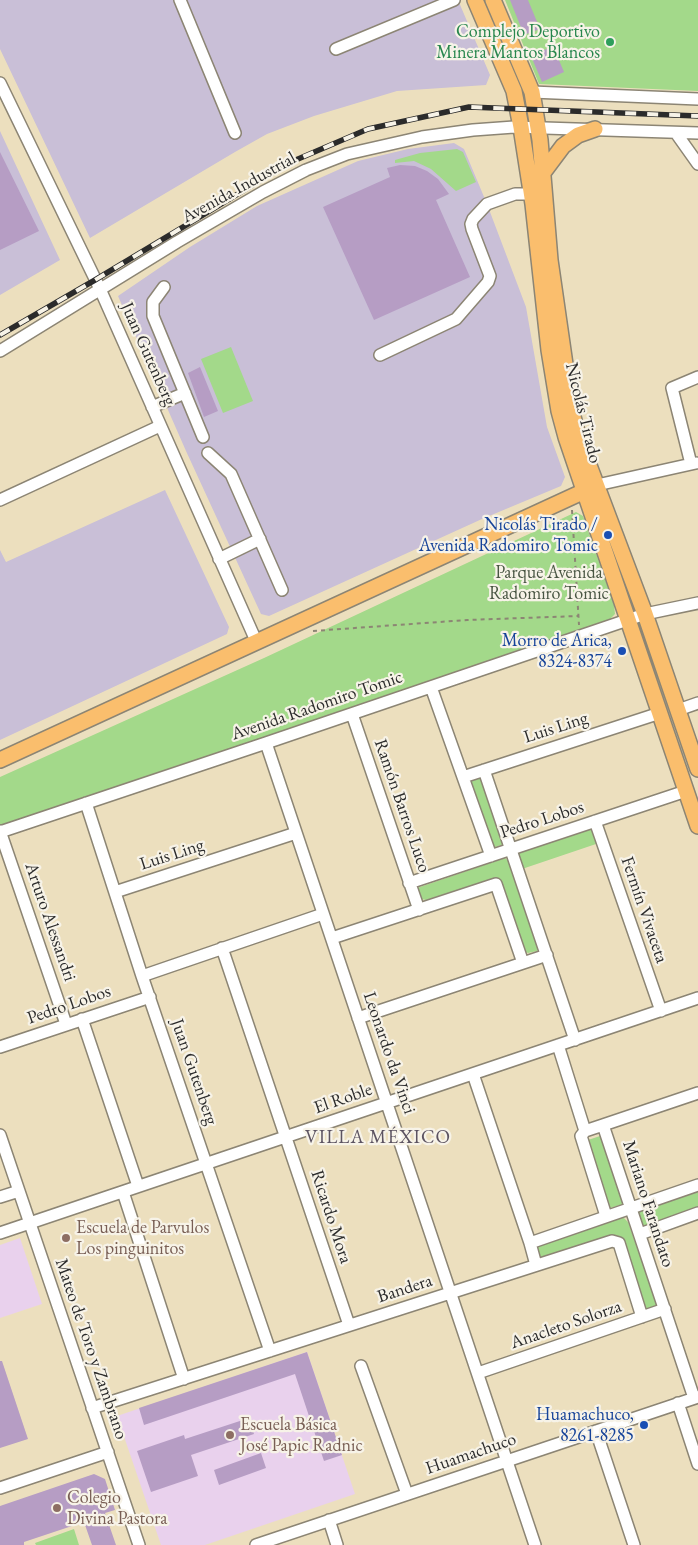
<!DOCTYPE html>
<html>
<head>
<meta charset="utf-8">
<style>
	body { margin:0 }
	canvas { display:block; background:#ecdfbe }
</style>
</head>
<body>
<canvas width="698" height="1545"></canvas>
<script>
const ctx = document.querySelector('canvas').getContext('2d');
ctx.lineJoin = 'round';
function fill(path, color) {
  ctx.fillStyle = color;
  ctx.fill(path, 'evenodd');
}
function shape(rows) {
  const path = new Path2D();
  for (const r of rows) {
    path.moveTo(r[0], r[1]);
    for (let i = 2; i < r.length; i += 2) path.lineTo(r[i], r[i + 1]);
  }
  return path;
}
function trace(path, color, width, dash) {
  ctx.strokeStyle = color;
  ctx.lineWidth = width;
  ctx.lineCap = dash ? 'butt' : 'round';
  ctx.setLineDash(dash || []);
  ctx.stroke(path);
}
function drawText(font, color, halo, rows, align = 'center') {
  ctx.font = font + ' "EB Garamond",serif';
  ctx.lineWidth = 4.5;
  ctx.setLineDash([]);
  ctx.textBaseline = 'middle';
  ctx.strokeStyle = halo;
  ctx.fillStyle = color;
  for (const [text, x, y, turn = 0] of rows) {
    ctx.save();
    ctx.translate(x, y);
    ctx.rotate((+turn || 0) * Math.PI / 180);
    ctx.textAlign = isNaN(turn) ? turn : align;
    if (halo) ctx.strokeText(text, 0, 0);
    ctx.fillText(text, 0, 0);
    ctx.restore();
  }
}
fill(shape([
	[20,1238,42,1304,0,1318,0,1245],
	[307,1352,355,1494,205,1545,161,1545,117,1416]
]), '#e9d1ed');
fill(shape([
	[0,0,458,0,490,75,486,85,397,91,314,116,267,134,235,152,90,238,0,49],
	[0,131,60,260,0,295],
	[454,143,464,149,487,204,526,307,547,427,565,477,561,486,482,519,269,616,261,614,186,451,118,296,190,247,257,206,358,161,408,149],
	[165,490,229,627,227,634,0,740,0,550,6,562]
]), '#c9bfd7');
fill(shape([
	[505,0,698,0,698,91,539,84],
	[457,149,463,152,476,182,456,191,431,169,414,161,395,163,395,160,420,153],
	[231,347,253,401,223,413,201,359],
	[576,512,583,516,614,605,615,614,610,619,0,827,0,777,264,658],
	[482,776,504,844,492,848,469,780],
	[591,828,596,844,522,869,517,854],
	[505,858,510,862,539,945,537,951,528,953,523,951,500,879,494,878,426,900,421,899,417,888],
	[600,1136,623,1204,610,1208,588,1140],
	[698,1192,698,1209,641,1228,635,1213],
	[623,1217,628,1222,657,1305,655,1310,646,1313,619,1238,545,1259,539,1258,535,1247],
	[74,1529,79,1545,36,1545,35,1543]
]), '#a3d98a');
fill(shape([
	[510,0,528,0,540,29,524,35],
	[553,46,564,72,542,82,531,56],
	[0,152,39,231,0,250],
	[400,165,415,166,427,171,438,179,449,194,436,200,470,277,374,320,323,207,390,177,387,168],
	[200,367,218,411,204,417,188,373],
	[307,1352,342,1455,324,1461,295,1374,144,1425,139,1408],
	[0,1361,2,1361,28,1439,0,1448],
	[249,1418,254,1434,191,1455,198,1476,151,1492,137,1451,184,1435,185,1439],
	[261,1453,266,1468,219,1485,214,1470],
	[94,1474,105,1479,115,1510,105,1513,116,1545,92,1545,84,1522,24,1542,24,1545,0,1545,0,1506]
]), '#b69dc4');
const minor = shape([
	[180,0,235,133],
	[336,49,454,0],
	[0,83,100,289,257,643],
	[532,92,698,99],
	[676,133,698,164],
	[164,287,153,302,153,316,203,437],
	[0,351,177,242,263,192,306,170,347,154,422,137,473,130,514,127,698,133],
	[380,355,456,319,488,282,490,276,472,229,471,224,473,219,487,204,515,194,532,194],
	[152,407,185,393],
	[208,453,231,474,282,590],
	[691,464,672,388,698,377],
	[597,485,696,463],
	[0,500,160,426],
	[219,559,260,539],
	[431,687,491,856],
	[678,710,698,703],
	[352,714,419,910],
	[266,743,535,1545],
	[484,770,575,1040],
	[463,777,660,713],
	[86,803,142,976,270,1351],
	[595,821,661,1011],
	[0,831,66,1024],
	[0,832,266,743,645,614,698,603],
	[409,883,686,791],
	[115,892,296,833],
	[332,938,496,884,523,963],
	[222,948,349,1325],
	[142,976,323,914],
	[358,1018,547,955],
	[82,1019,138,1186],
	[558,1045,585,1131,603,1125,694,1398],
	[0,1047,150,997],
	[473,1074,530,1243],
	[603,1125,698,1093],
	[585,1131,581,1136,606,1216],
	[0,1135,139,1545],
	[123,1192,184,1379],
	[0,1197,19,1191],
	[0,1233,698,998],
	[640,1234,698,1213],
	[536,1265,530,1243,698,1185],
	[361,1366,407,1494],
	[478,1373,665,1309],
	[678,1403,698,1464],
	[92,1408,612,1241,619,1243,642,1317],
	[596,1431,634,1545],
	[0,1488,108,1452],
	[329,1520,337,1545],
	[256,1545,698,1397]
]);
const major = shape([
	[475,0,514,91,521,127,533,204,549,350,559,411,566,437,698,826],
	[493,0,532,92,540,140,550,260,572,413,579,439,645,614,698,769],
	[542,174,563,146,578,135,595,129],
	[0,760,591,488]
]);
trace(minor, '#8c8574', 14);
trace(major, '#8c8574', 18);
trace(shape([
	[572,510,579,625],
	[313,631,467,620,579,616]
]), '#8c8574', 2, [4, 4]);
trace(minor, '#fff', 11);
trace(major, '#fabe6d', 15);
const rail = shape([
	[0,335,95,280,291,162,368,129,469,107,698,116]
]);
trace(rail, '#2b2b2b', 5.5);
trace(rail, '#f7f3e8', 4, [11]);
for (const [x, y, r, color] of [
	[610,42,5,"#2e9e5b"],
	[608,535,5,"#1a4fb4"],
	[622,651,5,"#1a4fb4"],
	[66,1238,5,"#8d6e63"],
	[644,1425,5,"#1a4fb4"],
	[230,1435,5,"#8d6e63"],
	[57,1508,5,"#8d6e63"]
]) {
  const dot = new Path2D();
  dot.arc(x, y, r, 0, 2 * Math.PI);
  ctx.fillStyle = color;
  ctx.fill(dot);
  trace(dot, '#f7f3e8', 2);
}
drawText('18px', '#27864d', '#f7f3e8', [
	["Complejo Deportivo",600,32],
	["Minera Mantos Blancos",600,53]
], 'right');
drawText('18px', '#2b2b2b', '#f7f3e8', [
	["Avenida Industrial",239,188,-29],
	["Juan Gutenberg",148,354,66],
	["Nicolás Tirado",583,413,76],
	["Avenida Radomiro Tomic",317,706,-19],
	["Luis Ling",556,728,-18],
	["Ramón Barros Luco",402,806,71],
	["Pedro Lobos",542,820,-18],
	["Luis Ling",172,855,-18],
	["Fermín Vivaceta",644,910,71],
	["Arturo Alessandri",50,922,71],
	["Pedro Lobos",69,1005,-19],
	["Leonardo da Vinci",389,1053,71],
	["Juan Gutenberg",194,1072,71],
	["El Roble",343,1099,-19],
	["Mariano Farandato",648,1204,72],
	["Ricardo Mora",331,1217,72],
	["Bandera",405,1289,-18],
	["Anacleto Solorza",566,1325,-19],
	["Mateo de Toro y Zambrano",91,1349,71],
	["Huamachuco",471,1454,-19]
]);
drawText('18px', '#164399', '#f7f3e8', [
	["Nicolás Tirado /",598,525],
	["Avenida Radomiro Tomic",598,546],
	["Morro de Arica,",612,641],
	["8324-8374",612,662],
	["Huamachuco,",634,1415],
	["8261-8285",634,1436]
], 'right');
drawText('18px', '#495643', '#f7f3e8', [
	["Parque Avenida",549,573],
	["Radomiro Tomic",549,594]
]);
drawText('18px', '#785e54', '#f7f3e8', [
	["Escuela de Parvulos",76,1228],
	["Los pinguinitos",76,1249],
	["Escuela Básica",240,1425],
	["José Papic Radnic",240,1446],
	["Colegio",67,1498],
	["Divina Pastora",67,1519]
], 'left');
ctx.letterSpacing = '1px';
drawText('19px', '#5c5361', '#f7f3e8', [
	["VILLA MÉXICO",378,1138]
]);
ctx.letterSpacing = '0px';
</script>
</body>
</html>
